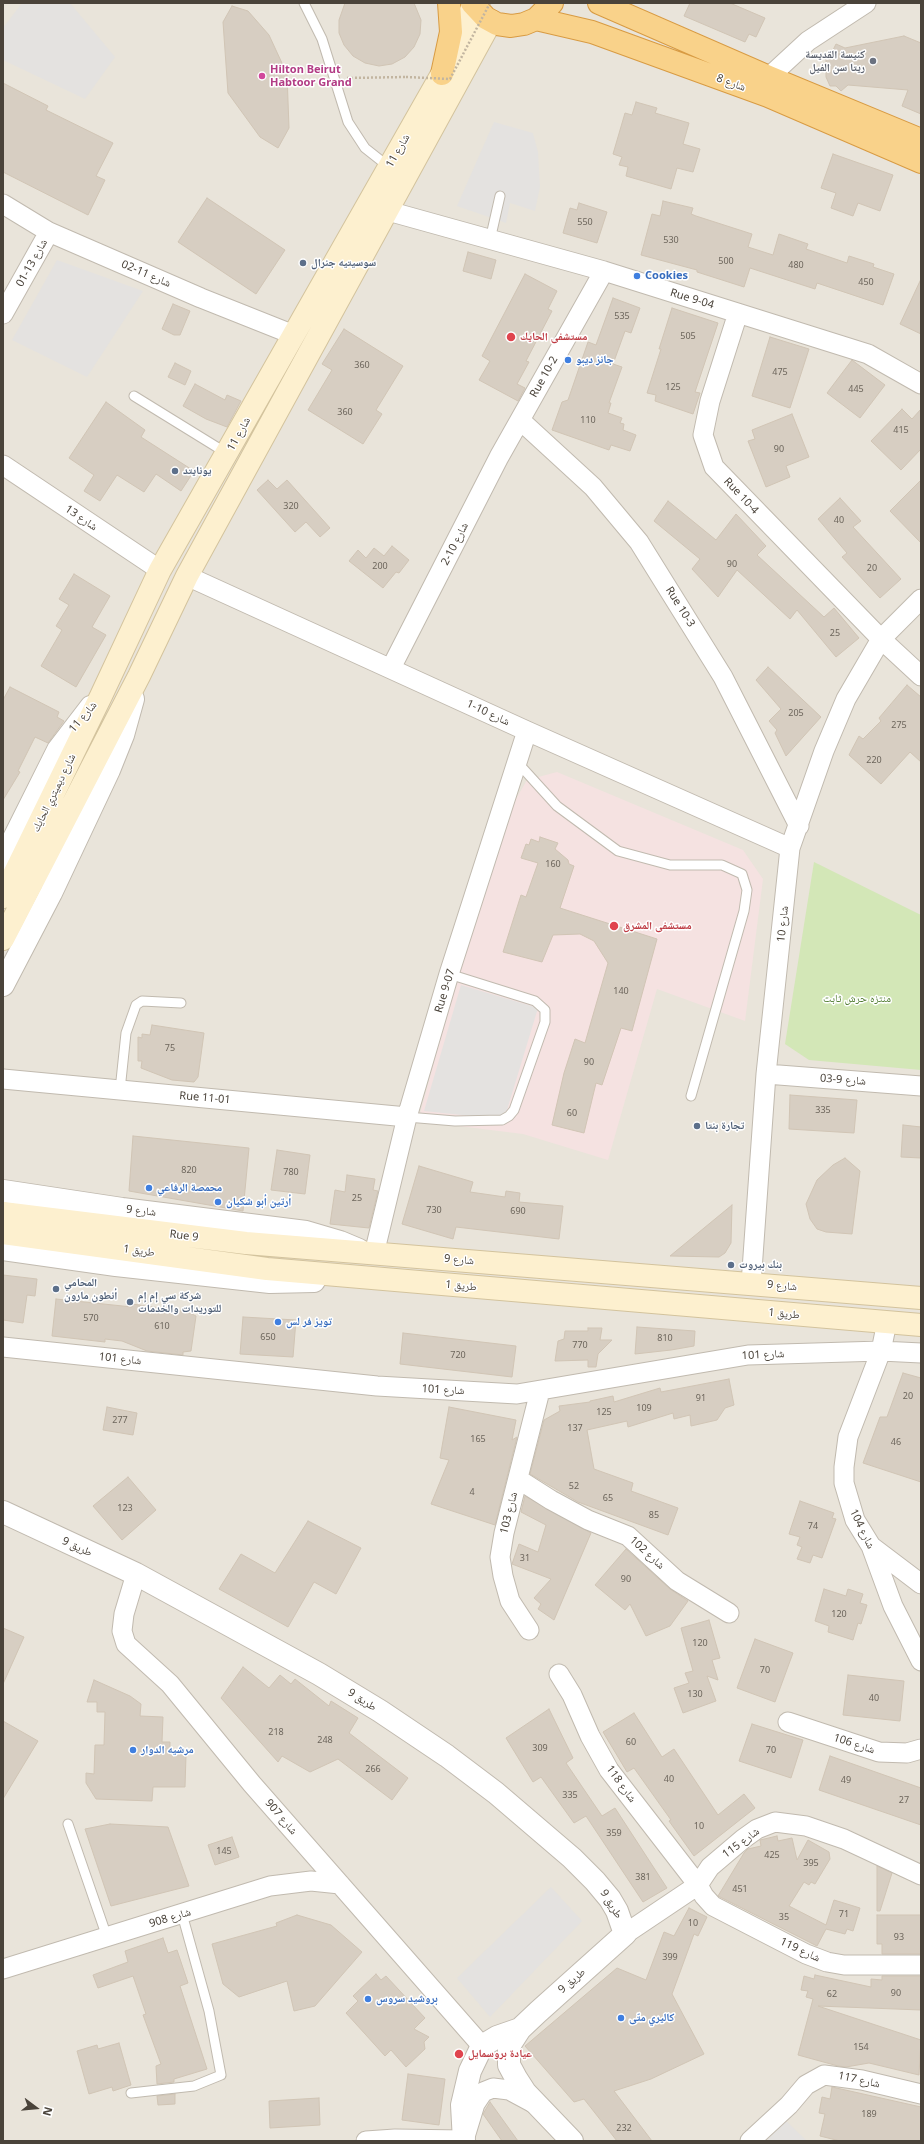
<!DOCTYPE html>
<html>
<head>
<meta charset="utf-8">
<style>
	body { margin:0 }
	#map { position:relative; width:924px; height:2144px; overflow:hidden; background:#f5f2ec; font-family:"Noto Sans",sans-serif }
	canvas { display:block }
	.frame { position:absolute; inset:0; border:4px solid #4a433a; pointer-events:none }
	.north { position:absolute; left:16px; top:2088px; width:40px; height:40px; -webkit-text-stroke:3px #fff; paint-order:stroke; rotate:106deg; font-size:11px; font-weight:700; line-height:16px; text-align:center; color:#4a433a }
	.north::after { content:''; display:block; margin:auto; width:14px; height:18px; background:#4a433a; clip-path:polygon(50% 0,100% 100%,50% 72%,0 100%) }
</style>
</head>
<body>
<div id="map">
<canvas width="924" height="2144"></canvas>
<div class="frame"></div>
<div class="north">N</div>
</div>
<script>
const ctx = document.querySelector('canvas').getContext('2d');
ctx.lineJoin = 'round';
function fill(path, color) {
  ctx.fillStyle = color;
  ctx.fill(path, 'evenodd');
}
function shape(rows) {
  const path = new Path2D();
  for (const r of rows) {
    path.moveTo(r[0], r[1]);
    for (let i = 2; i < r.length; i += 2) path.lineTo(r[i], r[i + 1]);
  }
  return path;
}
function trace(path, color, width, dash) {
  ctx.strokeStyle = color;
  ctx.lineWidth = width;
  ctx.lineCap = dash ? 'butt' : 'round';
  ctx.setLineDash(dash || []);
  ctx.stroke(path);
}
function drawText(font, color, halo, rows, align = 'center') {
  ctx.font = font + ' "Noto Sans","Noto Naskh Arabic",sans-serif';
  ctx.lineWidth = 3;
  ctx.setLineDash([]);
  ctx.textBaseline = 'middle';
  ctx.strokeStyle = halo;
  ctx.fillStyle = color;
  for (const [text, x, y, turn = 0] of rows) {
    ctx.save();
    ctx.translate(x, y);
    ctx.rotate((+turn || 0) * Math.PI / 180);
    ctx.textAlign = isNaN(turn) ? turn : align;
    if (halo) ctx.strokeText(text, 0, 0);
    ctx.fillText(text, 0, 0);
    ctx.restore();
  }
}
fill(shape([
	[3,3,921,3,921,2141,3,2141]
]), '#e9e4da');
fill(shape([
	[557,772,743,850,763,879,745,1021,657,989,608,1160,523,1134,418,1121,458,973,503,821,527,780]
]), '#f5e2e1');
fill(shape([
	[814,862,921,915,921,1070,809,1060,785,1044]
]), '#d3e7b7');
fill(shape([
	[22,3,70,3,115,57,85,99,3,60,3,28],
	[494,122,533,133,538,152,540,187,535,211,510,203,506,223,457,206],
	[57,260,143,291,87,377,12,340],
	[461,985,538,1008,507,1110,501,1116,480,1117,424,1111],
	[551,1887,582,1921,490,2017,457,1978],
	[786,2121,807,2141,766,2141]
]), '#e4e2e0');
const building = shape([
	[345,3,414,3,421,20,420,34,414,47,405,57,392,64,379,66,365,63,353,56,344,45,339,33,339,20,345,3],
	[690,3,730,3,765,18,756,37,749,34,745,42,684,16,690,3],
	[232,6,248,11,269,35,287,74,289,128,278,148,260,137,228,93,223,22,232,6],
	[904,36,921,43,921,114,902,106,908,90,848,85,841,91,836,86,830,86,826,77,826,56,832,52,836,44,845,48,904,36],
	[3,83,48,106,46,110,113,143,96,176,105,180,88,215,3,172,3,83],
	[636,102,657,108,655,113,689,123,683,144,700,149,693,172,677,168,671,189,626,176,628,167,619,165,622,157,613,154,625,113,632,115,636,102],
	[833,154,893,175,880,211,858,203,853,216,831,208,836,193,821,188,833,154],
	[207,198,285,250,256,294,178,242,207,198],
	[663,201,693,208,691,214,696,216,752,234,748,247,773,255,779,234,808,244,806,249,847,263,849,256,874,264,873,267,894,274,883,305,817,283,815,289,750,268,744,287,697,272,697,270,641,255,652,214,660,216,663,201],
	[579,203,607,212,597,243,563,233,570,208,577,210,579,203],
	[468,252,496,260,491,279,463,271,468,252],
	[525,274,557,291,548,309,552,311,526,361,529,362,517,384,525,388,518,401,479,380,490,361,482,356,525,274],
	[921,279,921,334,900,324,921,279],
	[613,298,640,308,631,333,625,331,613,364,622,367,609,403,611,403,608,413,622,418,620,423,624,424,623,430,636,435,630,451,611,445,609,450,552,430,562,402,568,400,588,342,596,345,613,298],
	[173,304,190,311,180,335,174,335,162,329,173,304],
	[672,308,718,323,695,392,700,393,693,414,655,401,656,395,647,393,661,349,659,349,672,308],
	[344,329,403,366,376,410,382,414,363,444,308,410,332,370,322,364,344,329],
	[770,337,809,349,790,408,752,396,770,337],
	[852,360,885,385,860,418,827,393,852,360],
	[175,363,191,371,185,385,168,377,175,363],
	[195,384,225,400,227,395,241,401,227,427,206,419,183,406,195,384],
	[106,402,145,430,141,437,194,471,181,491,156,474,144,492,117,475,100,501,84,491,94,475,69,458,106,402],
	[902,409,912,419,921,409,921,449,901,470,871,441,902,409],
	[792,414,809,457,786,466,790,477,766,487,748,441,755,439,752,430,792,414],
	[268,480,277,489,287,480,330,528,320,537,306,522,295,532,257,490,268,480],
	[921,480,921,543,890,511,921,480],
	[840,498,861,521,853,527,901,579,880,598,842,557,847,553,818,519,840,498],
	[668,501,716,540,736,514,766,546,757,555,824,617,834,608,859,638,836,657,797,610,790,619,737,570,718,597,692,569,700,559,654,521,668,501],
	[392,546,409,560,399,573,396,572,383,588,349,561,358,550,366,558,374,548,384,556,392,546],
	[74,574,110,596,92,627,106,635,76,687,41,666,62,630,56,626,69,605,59,599,74,574],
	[768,667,821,717,786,756,775,733,777,730,769,721,781,709,756,680,768,667],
	[907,685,921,697,921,762,910,752,881,784,849,755,859,736,863,739,881,721,879,718,907,685],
	[10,687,59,712,57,717,64,721,48,743,35,737,18,771,20,772,3,800,3,700,10,687],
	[540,837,558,843,555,849,568,860,569,864,574,866,560,908,657,939,632,1031,621,1028,602,1085,596,1083,584,1133,552,1125,564,1073,575,1039,585,1043,608,963,594,941,580,934,553,935,542,962,503,952,521,895,526,897,538,863,521,858,526,844,529,845,531,839,539,842,540,837],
	[152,1025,204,1033,198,1077,194,1082,172,1080,141,1068,142,1061,138,1061,138,1037,142,1038,142,1034,150,1035,152,1025],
	[790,1095,857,1100,854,1133,789,1129,790,1095],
	[903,1125,921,1127,921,1158,901,1157,903,1125],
	[133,1136,249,1148,243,1211,129,1191,133,1136],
	[277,1150,310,1155,305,1194,271,1190,277,1150],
	[845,1158,860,1171,852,1234,826,1232,817,1229,810,1219,806,1204,817,1180,833,1165,845,1158],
	[419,1166,473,1182,470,1192,505,1197,506,1191,520,1193,519,1202,563,1206,559,1239,456,1227,453,1239,402,1224,419,1166],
	[347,1175,375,1179,373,1190,378,1191,369,1228,330,1224,335,1190,345,1192,347,1175],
	[732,1205,731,1243,725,1253,719,1257,670,1256,732,1205],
	[3,1275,37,1279,35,1296,27,1295,23,1323,3,1320,3,1275],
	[56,1299,132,1307,132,1304,188,1312,196,1316,191,1351,183,1352,183,1355,147,1351,122,1341,105,1339,105,1342,52,1336,56,1299],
	[243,1317,296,1320,293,1357,240,1354,243,1317],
	[637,1327,695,1331,694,1346,671,1350,635,1354,637,1327],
	[588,1328,602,1328,600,1340,612,1340,598,1354,596,1367,588,1367,588,1360,555,1361,558,1341,564,1339,565,1331,588,1331,588,1328],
	[403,1333,516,1346,512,1377,400,1364,403,1333],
	[903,1373,921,1378,921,1482,863,1463,880,1417,887,1417,903,1373],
	[729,1379,734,1405,725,1408,717,1420,691,1426,690,1415,674,1419,673,1413,628,1427,627,1421,587,1430,594,1469,633,1483,631,1491,678,1508,668,1535,578,1502,530,1474,544,1420,560,1411,559,1406,590,1402,590,1401,613,1396,614,1402,660,1388,661,1392,729,1379],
	[107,1407,137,1413,133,1435,103,1430,107,1407],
	[449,1407,516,1420,512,1440,517,1437,495,1525,431,1504,449,1460,440,1458,449,1407],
	[128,1477,156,1510,122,1540,93,1506,128,1477],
	[525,1496,591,1533,554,1620,538,1609,541,1604,534,1598,551,1579,512,1564,519,1544,538,1552,546,1525,521,1512,525,1496],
	[800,1501,834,1513,832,1518,836,1519,822,1558,813,1555,810,1563,797,1559,802,1547,797,1545,800,1537,789,1534,800,1501],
	[308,1521,361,1548,336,1594,314,1582,288,1627,219,1589,241,1554,275,1573,308,1521],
	[626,1549,670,1589,688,1601,670,1626,646,1636,630,1604,625,1610,595,1585,626,1549],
	[824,1589,846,1596,848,1589,863,1594,860,1603,867,1605,861,1624,858,1623,853,1640,828,1632,829,1626,815,1621,824,1589],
	[709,1620,720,1658,712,1660,718,1680,707,1676,716,1701,683,1713,674,1688,689,1683,685,1673,693,1671,681,1628,709,1620],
	[3,1628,24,1637,3,1684,3,1628],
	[755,1639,793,1653,775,1702,737,1688,755,1639],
	[243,1667,269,1688,280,1675,291,1684,295,1679,329,1706,331,1701,358,1718,349,1733,408,1778,392,1800,338,1759,310,1772,282,1756,278,1762,221,1698,243,1667],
	[848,1675,904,1681,900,1721,843,1715,848,1675],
	[94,1680,130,1696,141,1704,140,1716,163,1717,162,1742,170,1742,170,1754,186,1755,185,1787,153,1787,152,1801,96,1799,86,1783,86,1773,94,1774,95,1745,104,1745,105,1712,97,1712,97,1702,87,1702,94,1680],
	[549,1709,573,1758,566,1763,602,1816,615,1808,667,1888,643,1902,586,1816,574,1823,541,1777,533,1782,506,1738,549,1709],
	[634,1713,662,1757,674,1749,718,1815,744,1794,755,1808,694,1856,669,1821,671,1820,634,1768,627,1772,603,1732,634,1713],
	[3,1721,38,1741,3,1799,3,1721],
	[752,1724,803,1740,791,1778,739,1761,752,1724],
	[830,1756,921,1788,921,1825,819,1790,830,1756],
	[110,1824,168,1827,189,1886,111,1906,85,1829,110,1824],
	[777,1836,778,1841,792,1838,797,1860,808,1840,829,1852,830,1859,815,1884,811,1882,809,1885,804,1882,789,1906,826,1925,834,1900,860,1908,853,1931,847,1929,845,1934,826,1929,817,1946,718,1896,744,1853,748,1849,761,1846,760,1840,777,1836],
	[232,1837,239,1857,215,1865,208,1845,232,1837],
	[877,1866,892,1873,880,1911,877,1911,877,1866],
	[689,1908,707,1917,698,1936,694,1934,672,1994,704,2054,651,2079,614,2091,652,2141,617,2141,584,2099,574,2102,525,2046,617,1968,646,1980,664,1932,674,1936,689,1908],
	[297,1915,331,1925,362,1952,315,2006,294,2011,287,1981,239,1997,223,1984,212,1944,277,1926,276,1923,297,1915],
	[877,1915,921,1915,921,1954,882,1954,882,1944,877,1944,877,1915],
	[163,1938,168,1953,177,1950,188,1983,180,1986,207,2069,174,2079,174,2082,157,2084,156,2066,161,2064,143,2015,146,2014,133,1976,98,1988,93,1975,128,1962,125,1951,163,1938],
	[376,1974,381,1980,386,1976,425,2018,414,2029,429,2037,424,2042,425,2049,406,2067,391,2050,385,2056,346,2013,358,2001,353,1996,376,1974],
	[815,1975,871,1987,871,1979,882,1980,882,1976,921,1976,921,2010,818,2006,921,2040,919,2075,869,2063,846,2067,838,2066,798,2055,813,1999,806,1997,808,1991,801,1990,804,1976,814,1979,815,1975],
	[119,2043,131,2085,113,2091,112,2087,89,2094,77,2051,97,2045,98,2049,119,2043],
	[408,2074,445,2079,439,2125,402,2120,408,2074],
	[832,2087,921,2107,921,2141,840,2141,820,2136,825,2114,819,2113,822,2097,830,2099,832,2087],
	[175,2094,175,2104,158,2105,157,2096,175,2094],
	[319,2098,320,2125,270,2128,269,2101,319,2098],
	[490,2102,518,2141,502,2141,483,2114,490,2102]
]);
fill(building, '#d7cec2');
trace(building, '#d1c5b5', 1);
const service = shape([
	[304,3,322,39,348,122,365,148,389,167],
	[490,240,500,196],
	[134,396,228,454],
	[517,762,557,806,618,851,670,865,722,865,742,874,747,890,744,911,691,1096],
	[120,1090,126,1033,136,1005,142,1001,181,1003],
	[407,1117,455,1121,502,1120,509,1116,514,1110,545,1022,545,1010,535,1001,449,974],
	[68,1824,107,1937],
	[131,2093,194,2086,221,2075,209,2011,182,1914]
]);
const minor = shape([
	[769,77,808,41,866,3],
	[3,204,49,232,201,298,294,335],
	[388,211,604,271,868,354,921,384],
	[738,313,710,401,703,435,714,467,881,639,921,676],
	[3,314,49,232],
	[520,420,593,487,639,542,723,677,799,826],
	[3,465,160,570],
	[187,576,527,731,790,848],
	[391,668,499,457,604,271],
	[766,1074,921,1086],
	[3,1079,407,1117],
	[374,1254,407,1117,449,974,527,731],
	[751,1284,766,1074,790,848,824,751,846,699,881,639,921,599],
	[887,1322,881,1351,848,1437,844,1467,844,1483,855,1520,871,1546,893,1606,921,1661],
	[3,1347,377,1386,517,1394,748,1355,881,1351,921,1353],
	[518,1479,551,1500,588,1520,628,1536,677,1581,729,1613],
	[871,1546,921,1584],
	[136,1574,124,1614,122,1631,126,1644,170,1684,252,1784,482,2046],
	[529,1630,510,1601,503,1576,500,1557,504,1533,540,1391],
	[559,1674,572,1695,590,1736,609,1770,698,1885,704,1896,713,1906,806,1954,827,1962,844,1965,921,1965],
	[788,1722,879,1752,907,1753,921,1749],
	[625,1934,698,1885,710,1867,743,1839,757,1829,775,1822,806,1826,844,1839,921,1875],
	[3,1969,270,1886,311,1881,340,1884],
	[366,2141,395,2139,464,2140,475,2104,483,2092,493,2088,509,2090,535,2104],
	[750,2141,789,2105,806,2085,824,2075,862,2080,921,2094]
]);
const tertiary = shape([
	[3,860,58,750,91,707],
	[3,985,51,893,109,770,123,735,133,699],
	[3,1191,122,1209,306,1232,340,1242,359,1250],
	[3,1249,116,1265,270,1282,314,1281],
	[3,1512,136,1574,319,1674,380,1711,447,1756,496,1793,572,1858,595,1881,610,1899,617,1911,625,1934,538,2012,520,2029,509,2046,509,2065,516,2078,525,2092,572,2141],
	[464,2141,462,2105,470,2071,482,2046,497,2037,520,2029]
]);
const secondary = shape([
	[3,897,101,696,160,570,442,74,473,6],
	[3,939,139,676,187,576,491,21],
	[3,1213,246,1243,921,1298],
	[3,1233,267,1269,921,1325]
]);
const trunk = shape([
	[472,3,486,18,497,24,511,26,524,24,536,19,552,3],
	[599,3,769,77,921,140],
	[536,19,592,32,768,96,921,162],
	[442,74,451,32,449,3]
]);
trace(service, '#c1baaf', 11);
trace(minor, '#c1baaf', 21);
trace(tertiary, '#c1baaf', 24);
trace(secondary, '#d3c39d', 24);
trace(trunk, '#d89b43', 24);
trace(shape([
	[347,78,406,77]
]), '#c2b5a0', 2.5, [2, 2]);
trace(service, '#fff', 9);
trace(minor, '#fff', 19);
trace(tertiary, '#fff', 22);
trace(secondary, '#fdf0cf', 22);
trace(trunk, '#f9d28a', 22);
trace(shape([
	[406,77,450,79,490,3]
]), '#c2b5a0', 2.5, [2, 2]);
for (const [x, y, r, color] of [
	[873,61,4,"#6b7280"],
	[262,76,4,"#d1479c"],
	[303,263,4,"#5c6f8a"],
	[637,276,4,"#3f7fe0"],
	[511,337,5,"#e0444e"],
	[568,360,4,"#3f7fe0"],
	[175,471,4,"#5c6f8a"],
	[614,926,5,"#e0444e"],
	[697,1126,4,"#5c6f8a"],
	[149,1188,4,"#3f7fe0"],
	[218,1202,4,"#3f7fe0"],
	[731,1265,4,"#5c6f8a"],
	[56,1289,4,"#5c6f8a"],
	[130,1302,4,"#5c6f8a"],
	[278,1322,4,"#3f7fe0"],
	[133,1750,4,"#3f7fe0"],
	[368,1999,4,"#3f7fe0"],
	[621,2018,4,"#3f7fe0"],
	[459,2054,5,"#e0444e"]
]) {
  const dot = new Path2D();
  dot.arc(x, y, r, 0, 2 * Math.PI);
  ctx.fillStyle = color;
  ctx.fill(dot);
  trace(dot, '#fff', 1.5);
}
drawText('9px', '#6d665c', null, [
	["550",585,222],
	["530",671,240],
	["500",726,261],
	["480",796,265],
	["450",866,282],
	["535",622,316],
	["505",688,336],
	["360",362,365],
	["475",780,372],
	["125",673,387],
	["445",856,389],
	["360",345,412],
	["110",588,420],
	["415",901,430],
	["90",779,449],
	["320",291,506],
	["40",839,520],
	["90",732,564],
	["200",380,566],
	["20",872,568],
	["25",835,633],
	["205",796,713],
	["275",899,725],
	["220",874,760],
	["160",553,864],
	["140",621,991],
	["75",170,1048],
	["90",589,1062],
	["335",823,1110],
	["60",572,1113],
	["820",189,1170],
	["780",291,1172],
	["25",357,1198],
	["730",434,1210],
	["690",518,1211],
	["570",91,1318],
	["610",162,1326],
	["650",268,1337],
	["810",665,1338],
	["770",580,1345],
	["720",458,1355],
	["20",908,1396],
	["91",701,1398],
	["109",644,1408],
	["125",604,1412],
	["277",120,1420],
	["137",575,1428],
	["165",478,1439],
	["46",896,1442],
	["52",574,1486],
	["4",472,1492],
	["65",608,1498],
	["123",125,1508],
	["85",654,1515],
	["74",813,1526],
	["31",525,1558],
	["90",626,1579],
	["120",839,1614],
	["120",700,1643],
	["70",765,1670],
	["130",695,1694],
	["40",874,1698],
	["218",276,1732],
	["248",325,1740],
	["60",631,1742],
	["309",540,1748],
	["70",771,1750],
	["266",373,1769],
	["40",669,1779],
	["49",846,1780],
	["335",570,1795],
	["27",904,1800],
	["10",699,1826],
	["359",614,1833],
	["145",224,1851],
	["425",772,1855],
	["395",811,1863],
	["381",643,1877],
	["451",740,1889],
	["71",844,1914],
	["35",784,1917],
	["10",693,1923],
	["93",899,1937],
	["399",670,1957],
	["90",896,1993],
	["62",832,1994],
	["154",861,2047],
	["189",869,2114],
	["232",624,2128]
]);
drawText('bold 11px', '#5b616d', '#fff', [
	["كنيسة القديسة",865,55],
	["ريتا سن الفيل",865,68]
], 'right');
drawText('bold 11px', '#b23c85', '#fff', [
	["Hilton Beirut",270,70],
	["Habtoor Grand",270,83]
], 'left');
drawText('11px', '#4a433a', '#fff', [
	["شارع 8",731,83,20],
	["شارع 11",398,151,-60],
	["شارع 13-01",32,263,-61],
	["شارع 11-02",146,274,23],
	["Rue 9-04",692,299,17],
	["Rue 10-2",544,377,-61],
	["شارع 11",239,434,-61],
	["Rue 10-4",741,496,47],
	["شارع 13",81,518,34],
	["شارع 10-2",455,544,-63],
	["Rue 10-3",680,607,58],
	["شارع 10-1",488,713,25],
	["شارع 11",83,717,-50],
	["شارع ديميتري الحايك",54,793,-64],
	["شارع 10",783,924,-84],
	["Rue 9-07",445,991,-73],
	["شارع 9-03",843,1080,4],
	["Rue 11-01",205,1098,5],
	["شارع 9",141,1211,6],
	["Rue 9",184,1236,7],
	["طريق 1",139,1251,8],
	["شارع 9",459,1260,5],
	["طريق 1",461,1286,5],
	["شارع 9",782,1286,5],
	["طريق 1",784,1314,5],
	["شارع 101",763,1355,-3],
	["شارع 101",120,1359,6],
	["شارع 101",443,1390,3],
	["شارع 103",509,1513,-76],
	["شارع 104",862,1529,64],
	["طريق 9",77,1547,25],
	["شارع 102",647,1553,42],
	["طريق 9",362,1700,32],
	["شارع 106",854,1744,18],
	["شارع 118",621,1784,54],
	["شارع 907",281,1817,49],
	["شارع 115",741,1843,-37],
	["طريق 9",611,1904,58],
	["شارع 908",170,1918,-17],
	["شارع 119",800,1950,25],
	["9 طريق",572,1981,-41],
	["شارع 117",859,2080,12]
]);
drawText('bold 11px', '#4e5e75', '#fff', [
	["سوسيتيه جنرال",311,263],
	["يونايتد",183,471],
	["تجارة بنتا",705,1126],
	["بنك بيروت",739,1265],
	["المحامي",64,1283],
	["أنطون مارون",64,1296],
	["شركة سي إم إم",138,1296],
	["للتوريدات والخدمات",138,1309]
], 'left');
drawText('bold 11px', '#366cbe', '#fff', [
	["Cookies",645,276],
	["جانز ديبو",576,360],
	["محمصة الرفاعي",157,1188],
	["أرتين أبو شكيان",226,1202],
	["تويز فر لس",286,1322],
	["مرشيه الدوار",141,1750],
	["بروشيد سروس",376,1999],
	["كاليري متّى",629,2018]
], 'left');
drawText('bold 11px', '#be3a42', '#fff', [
	["مستشفى الحايك",520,337],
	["مستشفى المشرق",623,926],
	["عيادة بروسمايل",468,2054]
], 'left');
drawText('11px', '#4e7a2e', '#fff', [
	["منتزه حرش ثابت",857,999]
]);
</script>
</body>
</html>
